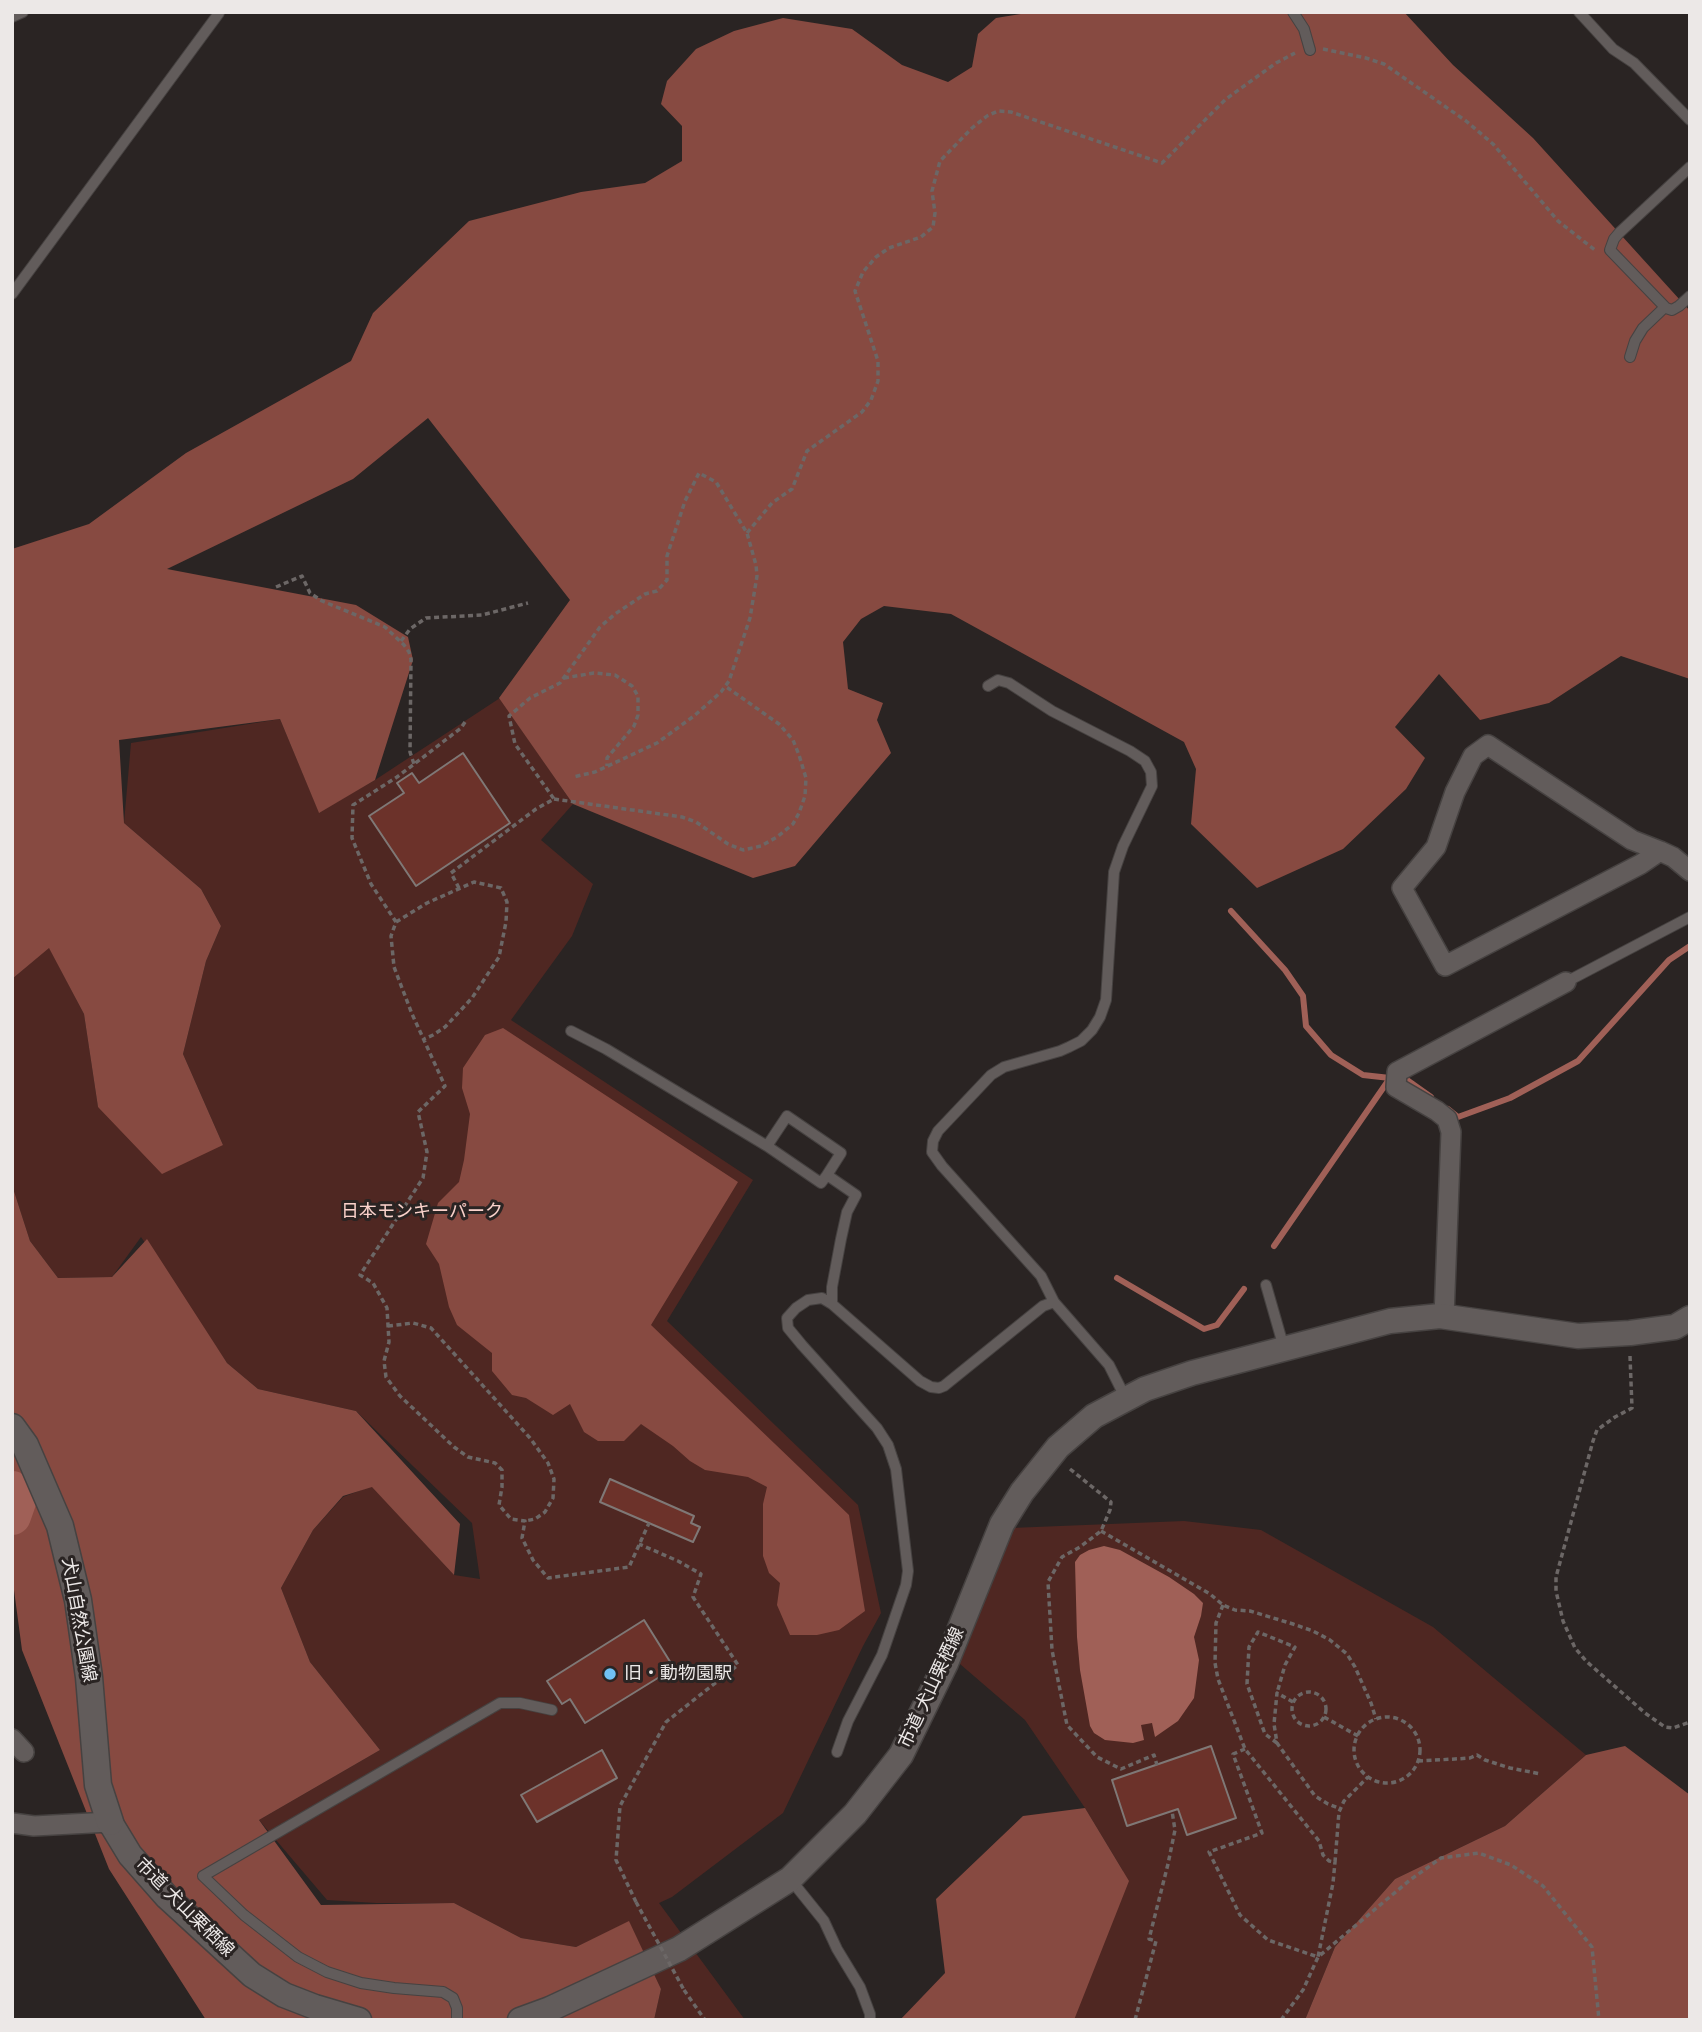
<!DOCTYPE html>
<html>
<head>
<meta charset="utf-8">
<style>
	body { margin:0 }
	#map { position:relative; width:1702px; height:2032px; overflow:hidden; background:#2a2423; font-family:"DM Sans",sans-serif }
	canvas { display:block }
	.frame { position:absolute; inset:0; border:14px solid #ece8e7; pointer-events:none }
</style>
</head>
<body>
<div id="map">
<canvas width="1702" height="2032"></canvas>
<div class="frame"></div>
</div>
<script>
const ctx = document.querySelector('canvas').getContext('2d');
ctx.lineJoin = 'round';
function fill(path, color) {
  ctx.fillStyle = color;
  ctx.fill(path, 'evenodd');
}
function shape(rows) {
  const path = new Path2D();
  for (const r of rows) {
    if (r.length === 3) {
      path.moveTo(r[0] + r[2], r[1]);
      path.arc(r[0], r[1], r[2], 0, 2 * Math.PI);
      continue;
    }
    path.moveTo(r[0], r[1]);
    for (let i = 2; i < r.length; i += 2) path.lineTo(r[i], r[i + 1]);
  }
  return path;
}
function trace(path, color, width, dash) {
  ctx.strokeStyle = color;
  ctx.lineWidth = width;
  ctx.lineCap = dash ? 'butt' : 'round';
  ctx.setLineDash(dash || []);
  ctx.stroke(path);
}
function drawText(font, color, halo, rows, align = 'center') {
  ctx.font = font + ' "DM Sans","Noto Sans JP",sans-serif';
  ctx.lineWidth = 6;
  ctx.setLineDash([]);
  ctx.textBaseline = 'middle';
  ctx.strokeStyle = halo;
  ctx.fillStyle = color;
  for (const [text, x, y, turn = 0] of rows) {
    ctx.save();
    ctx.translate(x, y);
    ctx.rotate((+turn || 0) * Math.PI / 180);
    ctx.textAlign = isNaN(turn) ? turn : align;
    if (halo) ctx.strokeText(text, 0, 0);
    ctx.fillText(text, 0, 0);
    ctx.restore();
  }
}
fill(shape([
	[500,698,573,804,541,840,593,884,572,936,511,1020,753,1180,667,1321,858,1505,881,1613,863,1646,783,1813,672,1897,659,1903,745,2020,654,2020,661,1989,629,1922,576,1947,521,1938,454,1903,376,1903,327,1900,259,1820,380,1750,310,1662,281,1588,313,1530,343,1497,372,1486,454,1575,480,1579,472,1523,356,1411,258,1389,227,1363,141,1237,112,1277,58,1278,30,1241,12,1185,12,979,49,947,84,1014,98,1107,223,1145,183,1054,206,961,221,926,201,889,124,823,131,743,280,719,319,812,375,780],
	[1184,1521,1261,1530,1433,1627,1586,1755,1505,1826,1395,1879,1335,1947,1305,2020,1071,2020,1123,1871,1085,1808,1025,1720,953,1658,1011,1528]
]), '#4f2722');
fill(shape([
	[1033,12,1404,12,1453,65,1533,138,1690,311,1690,679,1621,656,1549,703,1480,720,1439,674,1395,727,1425,758,1406,789,1343,849,1257,888,1191,824,1196,769,1184,742,951,614,884,606,861,619,843,642,848,689,883,703,877,720,891,753,795,866,753,878,573,804,499,698,570,600,428,418,353,479,167,569,356,605,408,637,413,660,375,780,319,813,280,719,119,740,124,823,201,889,221,926,206,961,183,1054,223,1145,162,1174,98,1107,84,1014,49,948,12,979,12,549,89,524,186,453,351,361,373,313,469,221,581,192,645,183,682,161,682,126,661,104,667,81,696,49,734,31,783,18,852,29,902,65,948,82,972,67,978,34,996,18],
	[503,1028,738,1182,651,1325,849,1515,865,1611,839,1630,817,1635,790,1635,777,1605,780,1583,769,1573,763,1556,763,1504,767,1487,748,1477,705,1470,690,1461,673,1446,641,1424,624,1441,598,1441,584,1432,570,1404,553,1415,526,1398,512,1395,492,1371,492,1353,457,1325,449,1307,439,1264,426,1244,438,1203,459,1182,464,1160,470,1114,462,1088,463,1068,485,1035],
	[12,1185,30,1241,58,1278,112,1277,147,1239,227,1363,258,1389,356,1411,460,1524,454,1575,372,1487,343,1496,313,1530,281,1588,310,1662,380,1750,259,1820,321,1905,454,1903,521,1938,576,1947,629,1921,661,1989,654,2020,206,2020,109,1869,22,1650,12,1575],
	[1625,1746,1690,1795,1690,2020,1305,2020,1335,1947,1395,1879,1505,1826,1586,1755],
	[1085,1808,1129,1881,1074,2020,900,2020,945,1973,936,1899,1023,1816]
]), '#874a41');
fill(shape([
	[1104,1546,1120,1550,1169,1577,1194,1594,1203,1603,1201,1616,1194,1637,1199,1660,1194,1698,1178,1721,1155,1737,1152,1723,1141,1725,1144,1740,1133,1743,1105,1740,1094,1733,1090,1726,1080,1670,1077,1637,1075,1562,1080,1555,1089,1550]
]), '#a06057');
trace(shape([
	[1231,911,1285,970,1303,996,1306,1026,1331,1055,1363,1075,1390,1078,1274,1246],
	[1407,1080,1431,1097],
	[1448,1109,1458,1117,1510,1098,1578,1061,1669,960,1690,946],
	[1117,1278,1204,1329,1217,1325,1244,1289]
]), '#a06057', 6);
trace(shape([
	[12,1490,18,1499,12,1516]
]), '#a06057', 38);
const building = shape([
	[463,753,510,823,416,886,369,816,404,793,397,783,412,773,419,783,463,753],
	[610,1479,694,1516,691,1523,700,1527,693,1542,600,1502,610,1479],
	[644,1620,674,1668,585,1723,570,1699,562,1704,547,1681,644,1620],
	[1211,1746,1236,1818,1187,1835,1178,1809,1127,1826,1112,1780,1211,1746],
	[602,1750,617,1778,537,1822,521,1795,602,1750]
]);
fill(building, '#6c322a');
trace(building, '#7f7876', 2);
const service = shape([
	[1293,12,1304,29,1310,50],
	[1579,12,1613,49,1634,63,1690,120],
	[12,17,23,12],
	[1690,167,1619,233,1614,239,1610,250,1666,308,1672,310,1679,306,1690,296],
	[12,294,219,13],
	[1630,357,1635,341,1643,328,1665,307],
	[988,686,998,680,1009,683,1052,711,1130,751,1145,761,1151,772,1152,786,1123,846,1114,872,1106,1000,1100,1017,1092,1030,1081,1041,1069,1047,1060,1051,1004,1067,991,1075,938,1131,933,1141,932,1152,942,1166,1041,1276,1054,1302,1109,1365,1126,1399],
	[1566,982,1690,917],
	[571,1031,606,1049,767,1146,787,1116,841,1153,827,1175,856,1195,847,1212,841,1239,832,1287,832,1304],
	[767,1146,821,1183,827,1175],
	[1266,1285,1284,1348],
	[837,1752,848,1721,882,1655,906,1585,908,1571,896,1469,888,1445,877,1428,802,1345,788,1328,787,1318,796,1308,808,1300,822,1298,832,1304,920,1381,931,1387,939,1388,944,1386,1043,1306,1054,1302],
	[791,1880,824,1921,837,1949,860,1987,870,2014,870,2020],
	[457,2020,457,2008,453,1998,443,1992,394,1988,361,1983,327,1972,298,1957,244,1915,203,1876,500,1703,520,1703,552,1710]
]);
const minor = shape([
	[1660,851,1641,864,1445,966,1402,888,1436,847,1455,792,1473,756,1488,745,1632,840,1660,851,1673,857,1690,871],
	[1444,1317,1451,1132,1447,1119,1437,1111,1396,1087,1397,1072,1566,982],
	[12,1739,24,1752],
	[12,1823,34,1826,110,1822]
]);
const tertiary = shape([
	[110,1822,130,1855,167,1897,252,1975,284,1995,315,2007,359,2020],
	[520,2020,550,2009,679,1949,790,1879,855,1814,901,1755,946,1663,1002,1524,1022,1492,1058,1447,1094,1416,1145,1389,1192,1373,1390,1321,1440,1316,1578,1336,1630,1333,1675,1327,1690,1318]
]);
const secondary = shape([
	[12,1427,25,1445,60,1526,78,1600,89,1677,98,1785,110,1822]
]);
trace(service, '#464241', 12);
trace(minor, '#464241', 22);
trace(tertiary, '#464241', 27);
trace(secondary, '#464241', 29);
trace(shape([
	[1323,49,1366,58,1384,64,1466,121,1493,144,1558,221,1595,250],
	[747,533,772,503,792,489,807,451,862,412,871,400,878,381,878,361,855,291,863,272,876,257,889,248,921,237,933,227,935,213,932,191,940,161,972,128,987,116,998,111,1011,112,1162,163,1226,99,1276,63,1295,53],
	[276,587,302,576,310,593,322,601,385,627,404,645,409,652,411,659,410,752,414,764],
	[401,641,410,629,426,618,482,615,528,603],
	[564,678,594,673,615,675,632,686,638,696,638,715,634,726,607,758,607,766],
	[465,722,461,728,426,755,397,777,353,805,352,838,371,884,396,922,391,936,394,967,412,1014,445,1086,418,1112,427,1152,423,1178,360,1275,373,1283,387,1308,389,1342,384,1361,386,1377,400,1396,454,1447,468,1457,495,1463,502,1470,502,1487,499,1505,511,1519,525,1521,522,1538,533,1560,548,1578,629,1567,649,1523],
	[554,799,682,817,696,822,728,844,743,850,761,846,777,837,793,824,799,813,805,796,806,778,799,755,793,740,779,724,725,686],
	[459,888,451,873,536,809,554,799,515,744,509,716,530,698,560,683,600,627,615,614,645,594,657,591,667,580,667,556,685,501,699,473,716,482,747,533,756,565,757,576,750,618,729,681,721,692,694,716,657,743,595,772,573,777],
	[396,922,427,903,474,882,501,888,507,902,506,922,499,957,472,998,460,1011,445,1027,433,1035,424,1039],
	[388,1326,413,1323,431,1328,530,1438,548,1463,554,1479,553,1498,545,1512,535,1519,525,1521],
	[1630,1356,1632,1408,1615,1417,1597,1430,1593,1441,1556,1577,1556,1591,1563,1621,1575,1648,1586,1661,1645,1713,1665,1727,1673,1728,1690,1722],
	[1070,1469,1111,1502,1110,1510,1101,1531,1080,1547,1062,1557,1048,1582,1052,1650,1067,1725,1097,1757,1121,1769,1154,1755,1157,1765],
	[1101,1531,1210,1594,1223,1605,1235,1610,1250,1611,1293,1624,1313,1631,1330,1640,1347,1654,1355,1667,1371,1703,1376,1719],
	[1223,1605,1216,1623,1215,1663,1218,1679,1245,1749,1319,1841,1323,1855,1329,1861,1335,1862,1339,1812,1344,1801,1368,1777],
	[1309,1709,17],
	[1293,1702,1277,1693,1274,1724,1277,1743,1315,1796,1328,1804,1341,1809],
	[1324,1717,1358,1736],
	[1387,1750,33],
	[1277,1743,1265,1734,1247,1684,1249,1647,1258,1632,1295,1647,1285,1665,1277,1693],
	[1245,1749,1233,1754,1262,1833,1209,1852,1240,1915,1268,1940,1318,1957,1333,1883,1335,1862],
	[1418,1761,1455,1759,1470,1758,1477,1755,1485,1760,1510,1768,1541,1774],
	[636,1902,616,1860,620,1806,666,1722,738,1665,693,1597,701,1574,678,1561,639,1544],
	[684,1990,705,2020],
	[1135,2020,1156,1941,1149,1939,1168,1864,1175,1830,1172,1811],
	[1281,2020,1303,1990,1318,1957,1410,1880,1441,1858,1479,1853,1511,1865,1543,1886,1592,1947,1599,2020]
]), '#6c6766', 3.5, [5, 3.5]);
trace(service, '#625c5b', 10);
trace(minor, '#625c5b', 19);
trace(tertiary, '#625c5b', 24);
trace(secondary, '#625c5b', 26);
trace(shape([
	[636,1902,684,1990]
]), '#6c6766', 3.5, [5, 3.5]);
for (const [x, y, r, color] of [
	[610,1674,7,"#70c1f4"]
]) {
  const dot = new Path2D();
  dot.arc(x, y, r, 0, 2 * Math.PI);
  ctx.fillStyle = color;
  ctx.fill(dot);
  trace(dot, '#2a2423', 2.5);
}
drawText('18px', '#fad2cb', '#2a2423', [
	["日本モンキーパーク",422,1212]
]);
drawText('18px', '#ece8e7', '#2a2423', [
	["犬山自然公園線",78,1620,80],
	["市道 犬山栗栖線",932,1688,-65],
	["市道 犬山栗栖線",184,1908,45]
]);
drawText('18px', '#ece8e7', '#2a2423', [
	["旧・動物園駅",624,1674]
], 'left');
</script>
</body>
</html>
